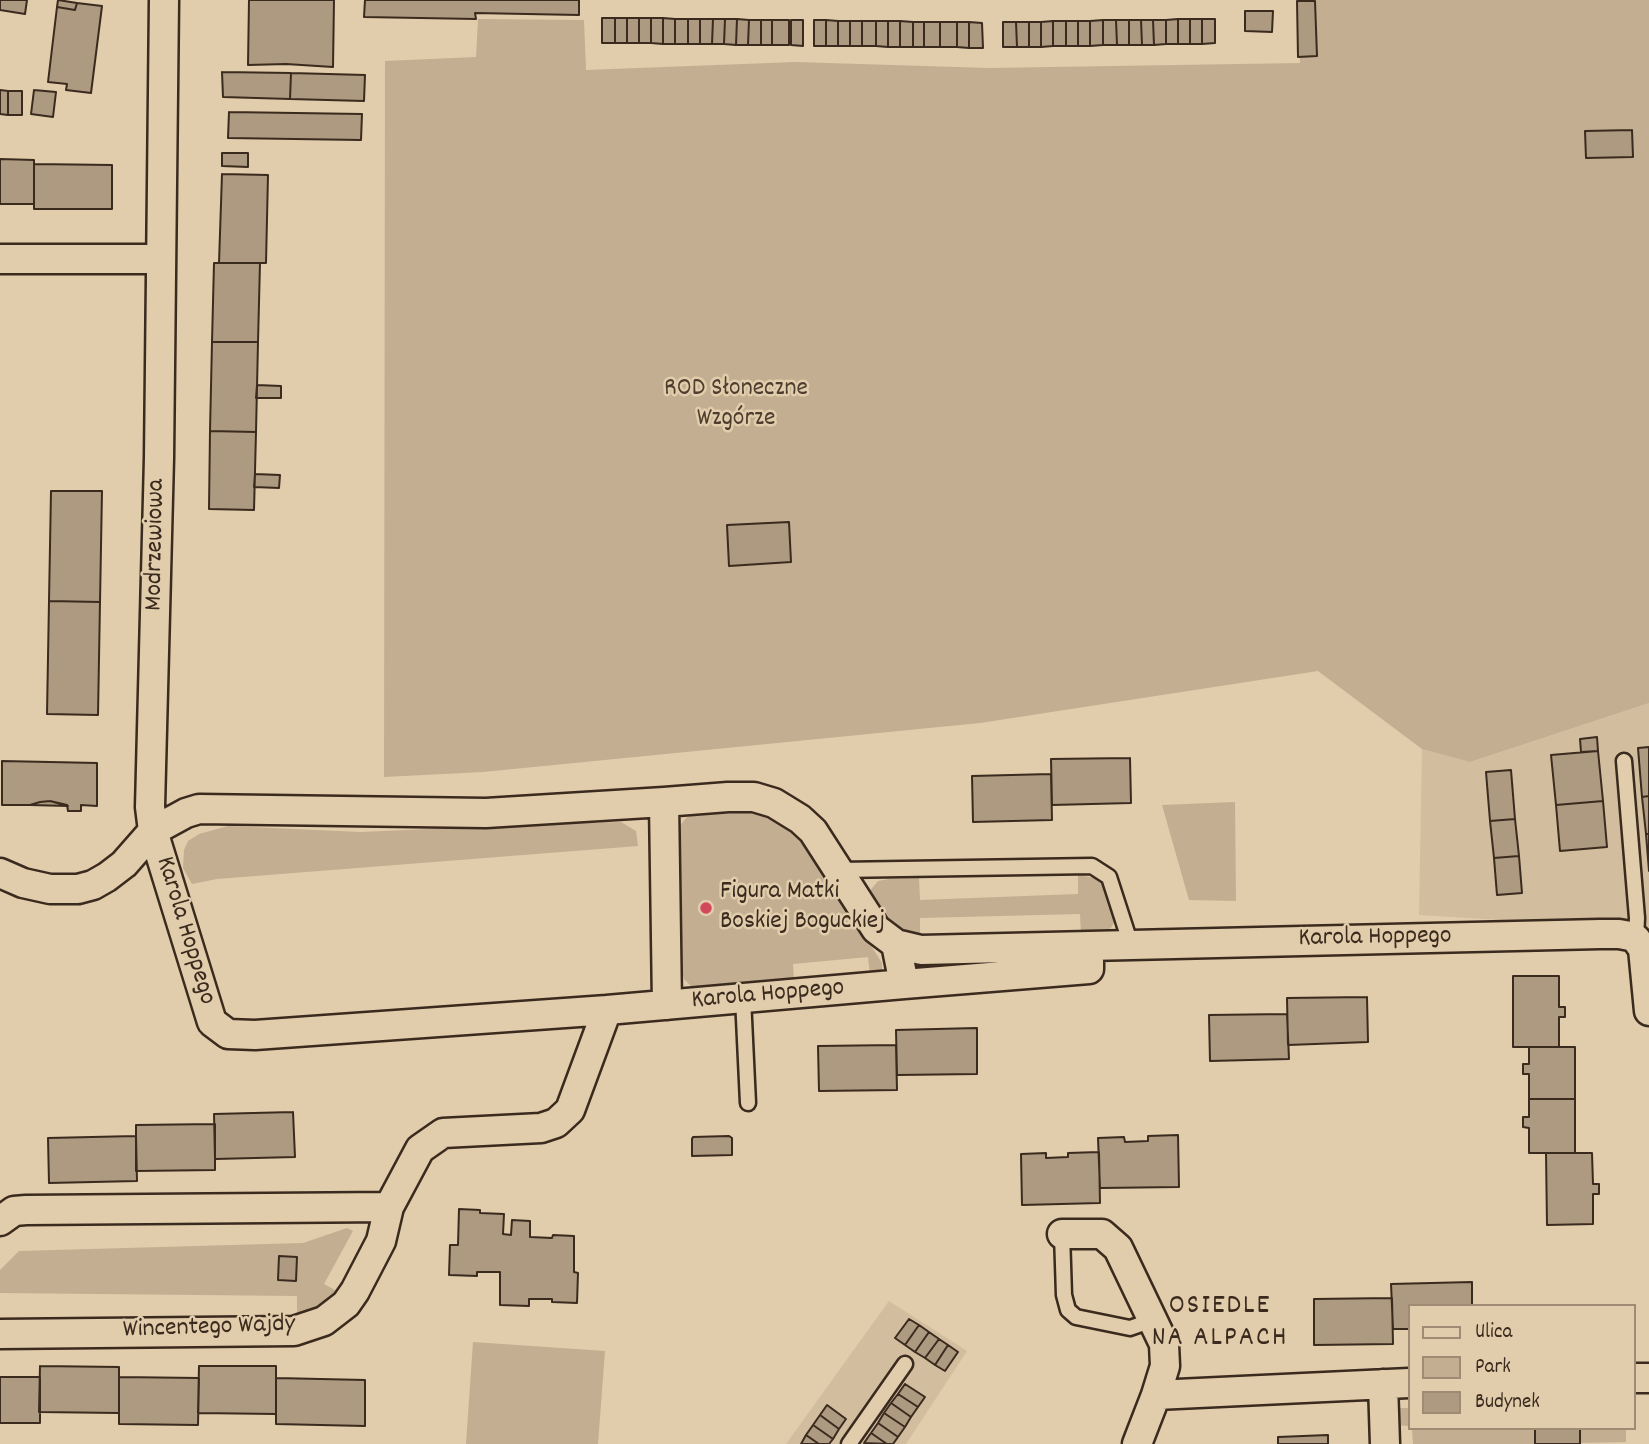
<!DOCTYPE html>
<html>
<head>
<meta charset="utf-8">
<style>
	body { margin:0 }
	#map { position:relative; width:1649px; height:1444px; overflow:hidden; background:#e1ccab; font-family:Dekko,sans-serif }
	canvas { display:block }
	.legend { position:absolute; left:1408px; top:1304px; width:228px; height:126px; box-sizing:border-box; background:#e1ccab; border:2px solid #9f8b73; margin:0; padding:9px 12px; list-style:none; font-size:21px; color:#3b2a1e }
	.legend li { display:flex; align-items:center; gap:14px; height:35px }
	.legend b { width:35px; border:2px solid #9f8b73 }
</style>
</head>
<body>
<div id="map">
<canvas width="1649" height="1444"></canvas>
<ul class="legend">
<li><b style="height:9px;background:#e1ccab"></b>Ulica</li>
<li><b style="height:19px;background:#c3ae91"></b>Park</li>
<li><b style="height:19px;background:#ae9a80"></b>Budynek</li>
</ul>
</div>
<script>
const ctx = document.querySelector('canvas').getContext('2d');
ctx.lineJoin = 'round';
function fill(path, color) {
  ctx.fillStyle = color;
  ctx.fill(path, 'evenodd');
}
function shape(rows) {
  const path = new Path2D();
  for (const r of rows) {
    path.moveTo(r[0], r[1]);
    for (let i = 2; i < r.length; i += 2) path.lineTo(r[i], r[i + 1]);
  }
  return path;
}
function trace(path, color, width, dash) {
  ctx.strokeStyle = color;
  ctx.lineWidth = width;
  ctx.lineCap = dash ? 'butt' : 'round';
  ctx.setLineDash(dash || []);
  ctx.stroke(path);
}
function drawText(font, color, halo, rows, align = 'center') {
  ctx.font = font + ' Dekko,sans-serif';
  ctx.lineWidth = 5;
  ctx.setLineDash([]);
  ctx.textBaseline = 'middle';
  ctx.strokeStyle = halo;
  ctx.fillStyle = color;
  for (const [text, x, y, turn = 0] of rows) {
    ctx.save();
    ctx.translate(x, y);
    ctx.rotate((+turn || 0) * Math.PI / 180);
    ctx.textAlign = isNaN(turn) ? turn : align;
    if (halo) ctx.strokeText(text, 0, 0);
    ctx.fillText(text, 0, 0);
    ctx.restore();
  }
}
fill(shape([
	[1649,703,1649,929,1419,915,1422,749,1470,762],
	[889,1301,967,1351,906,1444,786,1444]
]), '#d2bd9e');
fill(shape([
	[1299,0,1649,0,1649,703,1470,762,1422,749,1318,671,980,723,483,772,384,777,385,61,476,57,478,19,584,20,586,70,795,62,989,68,1300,63],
	[1235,802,1236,901,1189,900,1162,805],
	[746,810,766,815,786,826,807,844,882,963,882,969,879,974,870,975,868,957,793,964,794,982,700,989,691,986,684,979,682,971,677,836,679,827,686,818,695,812],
	[621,822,636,831,638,846,217,879,192,884,183,868,184,850,188,841,199,834,228,826,361,832,542,824],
	[1078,875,1095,878,1105,886,1115,921,1111,928,1104,932,1081,934,1080,914,920,918,920,938,907,936,890,926,868,893,878,881,889,879,919,878,920,900,1078,894],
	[347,1228,353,1231,324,1284,342,1294,297,1323,297,1296,0,1293,0,1270,19,1251,303,1243],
	[473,1342,605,1351,598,1444,466,1444],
	[1400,1408,1409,1408,1409,1426,1395,1425,1395,1419],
	[1412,1428,1535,1428,1535,1444,1413,1444],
	[1580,1428,1626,1428,1626,1442,1580,1443]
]), '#c3ae91');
const building = shape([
	[0,0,27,0,25,14,0,10,0,0],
	[58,0,77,3,75,10,57,7,58,0],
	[249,0,334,0,333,67,286,64,248,65,249,0],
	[365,0,579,0,579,15,475,13,476,19,364,17,365,0],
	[1297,1,1315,1,1317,56,1298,57,1297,1],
	[77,3,102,6,91,93,66,90,67,84,48,82,57,7,75,10,77,3],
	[1245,11,1273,11,1272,32,1245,31,1245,11],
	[602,18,615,18,615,43,602,43,602,18],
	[615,18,627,18,627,43,615,43,615,18],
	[627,18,639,18,639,43,627,43,627,18],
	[639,18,651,18,651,43,639,43,639,18],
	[651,18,663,18,663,44,651,43,651,18],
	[663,18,675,19,675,44,663,44,663,18],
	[675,19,688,19,688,44,675,44,675,19],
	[688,19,700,19,700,44,688,44,688,19],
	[700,19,713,19,712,44,700,44,700,19],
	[713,19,725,19,724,44,712,44,713,19],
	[725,19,737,19,736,45,724,44,725,19],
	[737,19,749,20,748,45,736,45,737,19],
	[1178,19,1190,19,1190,44,1178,44,1178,19],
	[1178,19,1178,44,1166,44,1166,20,1178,19],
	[1190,19,1202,19,1202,44,1190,44,1190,19],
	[1202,19,1215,19,1215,43,1202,44,1202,19],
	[749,20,761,20,761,45,748,45,749,20],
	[761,20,772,20,772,45,761,45,761,20],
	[772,20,789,20,789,45,772,45,772,20],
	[791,20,803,20,803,46,791,45,791,20],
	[814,20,826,20,826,46,814,46,814,20],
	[826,20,838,21,838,46,826,46,826,20],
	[1103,20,1103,45,1090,46,1090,21,1103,20],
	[1103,20,1116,20,1117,45,1103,45,1103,20],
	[1116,20,1129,20,1129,45,1117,45,1116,20],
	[1129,20,1141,20,1142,45,1129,45,1129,20],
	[1141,20,1153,20,1154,45,1142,45,1141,20],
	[1153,20,1166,20,1166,44,1154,45,1153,20],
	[838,21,850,21,850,46,838,46,838,21],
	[850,21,862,21,862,46,850,46,850,21],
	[862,21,876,21,876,46,862,46,862,21],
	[876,21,888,21,888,47,876,46,876,21],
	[888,21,900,21,900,47,888,47,888,21],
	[900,21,913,22,913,47,900,47,900,21],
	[1053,21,1053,46,1041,47,1041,22,1053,21],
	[1053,21,1066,21,1066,46,1053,46,1053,21],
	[1066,21,1078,21,1078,46,1066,46,1066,21],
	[1078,21,1090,21,1090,46,1078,46,1078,21],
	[913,22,924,22,924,47,913,47,913,22],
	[924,22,940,22,940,47,924,47,924,22],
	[940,22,957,22,957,47,940,47,940,22],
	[957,22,969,22,969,48,957,47,957,22],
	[969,22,982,23,983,48,969,48,969,22],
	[1003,22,1016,22,1017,47,1003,47,1003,22],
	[1016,22,1029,22,1029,47,1017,47,1016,22],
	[1029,22,1041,22,1041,47,1029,47,1029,22],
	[222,72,291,73,290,99,223,97,222,72],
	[291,73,365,75,364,101,290,99,291,73],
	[0,90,8,91,8,115,0,114,0,90],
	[34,90,56,92,53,117,31,114,34,90],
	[8,91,22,91,22,115,8,115,8,91],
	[229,112,362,114,361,140,228,138,229,112],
	[1632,130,1633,157,1586,158,1585,131,1632,130],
	[222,153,248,153,248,167,222,166,222,153],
	[0,159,34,160,34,204,0,204,0,159],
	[34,164,112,165,112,209,34,209,34,164],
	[222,174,268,175,266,263,219,263,222,174],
	[214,263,260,263,258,342,212,342,214,263],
	[212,342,258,342,256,432,210,431,212,342],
	[257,385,281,386,281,398,256,398,257,385],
	[210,431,256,432,254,510,209,509,210,431],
	[255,474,280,475,279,488,254,487,255,474],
	[51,491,102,491,100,602,49,601,51,491],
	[789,522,791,562,729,566,727,525,789,522],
	[49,601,100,602,98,715,47,714,49,601],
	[1597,737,1598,751,1581,752,1580,739,1597,737],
	[1649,747,1649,796,1642,797,1638,748,1649,747],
	[1598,751,1603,801,1556,805,1551,755,1598,751],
	[1130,758,1131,803,1052,805,1051,759,1130,758],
	[2,761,97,763,97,806,81,805,81,811,68,811,67,805,50,801,40,802,30,805,2,805,2,761],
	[1511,770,1515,819,1490,821,1486,772,1511,770],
	[1051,774,1052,820,973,822,972,776,1051,774],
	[1649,796,1649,834,1646,834,1642,797,1649,796],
	[50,801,68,806,30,805,40,802,50,801],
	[1603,801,1607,847,1560,851,1556,805,1603,801],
	[1515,819,1519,856,1494,858,1490,821,1515,819],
	[1646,834,1649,834,1649,871,1646,834],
	[1519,856,1522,893,1497,895,1494,858,1519,856],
	[1513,976,1559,976,1559,1007,1565,1007,1565,1017,1559,1017,1559,1047,1513,1047,1513,976],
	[1367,997,1368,1042,1288,1045,1287,998,1367,997],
	[1287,1014,1289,1059,1210,1061,1209,1015,1287,1014],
	[977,1028,977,1074,897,1075,896,1030,977,1028],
	[896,1045,897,1090,819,1091,818,1046,896,1045],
	[1529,1047,1575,1047,1575,1099,1529,1099,1529,1074,1523,1074,1523,1064,1529,1064,1529,1047],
	[1529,1099,1575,1099,1575,1153,1529,1153,1529,1128,1523,1127,1523,1117,1529,1117,1529,1099],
	[293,1112,295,1157,215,1159,214,1114,293,1112],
	[215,1124,215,1170,136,1171,136,1125,215,1124],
	[1178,1135,1179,1187,1100,1188,1098,1138,1124,1137,1125,1142,1148,1141,1148,1136,1178,1135],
	[136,1136,137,1181,49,1183,48,1138,136,1136],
	[729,1136,732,1138,732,1155,692,1156,692,1139,693,1137,729,1136],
	[1099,1152,1100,1203,1022,1205,1021,1154,1046,1153,1046,1158,1068,1157,1068,1153,1099,1152],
	[1546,1153,1592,1153,1593,1184,1599,1184,1599,1194,1593,1194,1593,1224,1547,1225,1546,1153],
	[459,1209,480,1210,480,1213,504,1214,503,1234,511,1235,512,1220,530,1221,530,1237,552,1238,553,1235,574,1236,574,1272,578,1273,577,1303,552,1302,552,1299,529,1299,529,1306,500,1305,500,1272,477,1272,477,1276,449,1275,450,1245,458,1245,459,1209],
	[279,1256,297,1257,296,1281,278,1280,279,1256],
	[1472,1282,1472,1306,1409,1306,1409,1329,1393,1329,1391,1284,1472,1282],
	[1392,1298,1393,1344,1314,1345,1314,1299,1392,1298],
	[909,1319,919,1325,905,1345,895,1338,909,1319],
	[919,1325,929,1332,915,1352,905,1345,919,1325],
	[929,1332,939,1339,925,1358,915,1352,929,1332],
	[939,1339,948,1345,935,1365,925,1358,939,1339],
	[948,1345,958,1352,945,1371,935,1365,948,1345],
	[40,1366,119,1367,119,1413,39,1412,40,1366],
	[199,1366,276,1366,276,1414,198,1413,199,1366],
	[0,1377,40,1377,40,1423,0,1423,0,1377],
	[119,1377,199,1378,198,1425,119,1424,119,1377],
	[276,1378,365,1380,365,1426,276,1424,276,1378],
	[905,1384,925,1397,918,1407,898,1394,905,1384],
	[898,1394,918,1407,911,1417,891,1403,898,1394],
	[891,1403,911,1417,905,1427,884,1413,891,1403],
	[827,1405,846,1419,839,1429,820,1415,827,1405],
	[884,1413,905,1427,898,1437,878,1423,884,1413],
	[820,1415,839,1429,833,1439,813,1425,820,1415],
	[878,1423,898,1437,893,1444,887,1444,871,1433,878,1423],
	[813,1425,833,1439,829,1444,819,1444,806,1435,813,1425],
	[1535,1428,1580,1428,1580,1444,1535,1444,1535,1428],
	[871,1433,887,1444,864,1443,871,1433],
	[806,1435,819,1444,801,1444,806,1435],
	[1328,1435,1328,1444,1278,1444,1278,1437,1328,1435]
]);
fill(building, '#ae9a80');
trace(building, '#3b2a1e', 2);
const service = shape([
	[1624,761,1637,918,1636,939],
	[839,870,1092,866,1109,877,1131,945],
	[743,998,748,1103],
	[1062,1234,1064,1295,1068,1310,1076,1317,1130,1328,1153,1320],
	[849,1444,905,1364]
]);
const minor = shape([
	[164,0,159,458,150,807,153,831,212,1022,228,1034,255,1035,607,1010],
	[0,259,161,259],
	[664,802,667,1005],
	[0,873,23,883,50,889,78,889,93,885,107,877,124,864,153,831,186,813,199,809,486,813,664,802,728,797,754,797,774,803,800,819,813,831,876,929,896,944,904,984],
	[896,944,921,950,1089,946],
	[0,1221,14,1211,26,1210,389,1207],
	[1062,1234,1102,1234,1118,1248,1164,1344,1165,1366,1156,1395],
	[0,1334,294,1331,324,1321,346,1304,355,1291,381,1241,389,1207,420,1149,443,1133,541,1128,556,1123,570,1110,607,1010,904,984,1089,969,1089,946,1600,934,1619,934,1630,936,1636,939,1643,949,1649,1011],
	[1633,1378,1649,1378],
	[1383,1384,1385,1444],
	[1137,1444,1156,1395,1409,1383]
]);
trace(service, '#3b2a1e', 19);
trace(minor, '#3b2a1e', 33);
trace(service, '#e1ccab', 14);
trace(minor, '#e1ccab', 28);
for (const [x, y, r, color] of [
	[706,908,7,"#d1495b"]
]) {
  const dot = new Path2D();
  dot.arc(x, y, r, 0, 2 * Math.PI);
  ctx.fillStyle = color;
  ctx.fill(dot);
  trace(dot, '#e1ccab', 2.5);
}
drawText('26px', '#4f3e2f', '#e1ccab', [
	["ROD Słoneczne",736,390],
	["Wzgórze",736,420]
]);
drawText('26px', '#3b2a1e', '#e1ccab', [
	["Modrzewiowa",157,545,-89],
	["Karola Hoppego",184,931,73],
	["Karola Hoppego",1375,939,-1],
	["Karola Hoppego",768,996,-5],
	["Wincentego Wajdy",209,1329,-2]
]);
drawText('26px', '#3b2a1e', '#e1ccab', [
	["Figura Matki",720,893],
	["Boskiej Boguckiej",720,923]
], 'left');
ctx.letterSpacing = '2px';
drawText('28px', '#3b2a1e', '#e1ccab', [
	["OSIEDLE",1220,1308],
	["NA ALPACH",1220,1340]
]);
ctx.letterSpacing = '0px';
</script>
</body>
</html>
